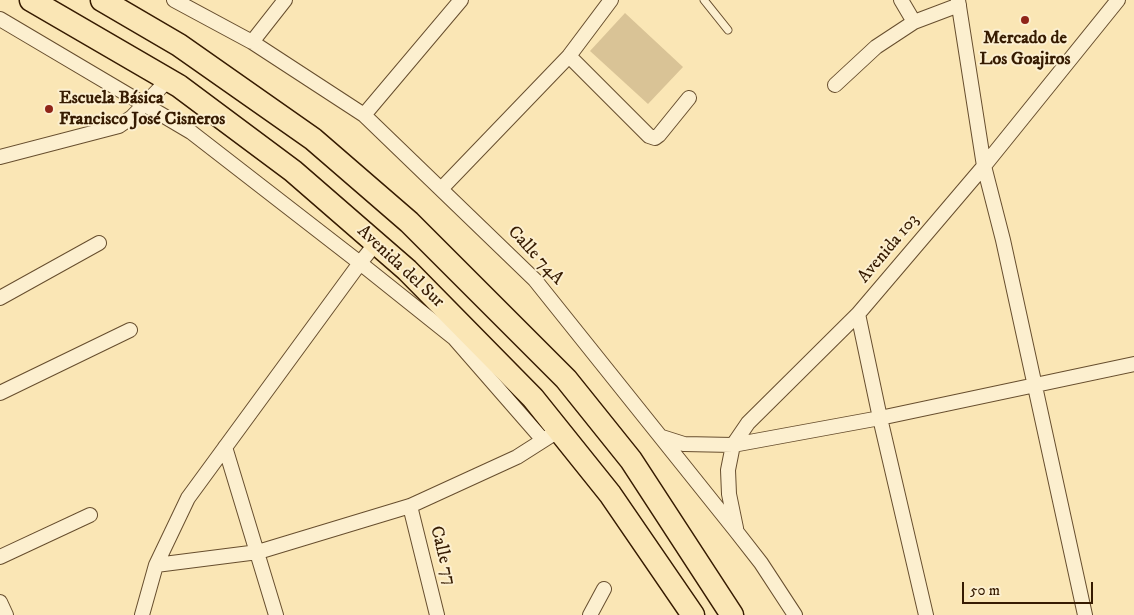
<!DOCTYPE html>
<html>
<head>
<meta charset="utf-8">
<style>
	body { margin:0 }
	#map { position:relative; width:1134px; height:615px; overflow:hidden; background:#fae6b5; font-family:"IM FELL DW Pica",serif }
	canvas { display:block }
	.scale { position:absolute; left:962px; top:582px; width:131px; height:22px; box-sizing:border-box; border:2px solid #361b01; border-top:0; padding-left:6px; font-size:15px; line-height:18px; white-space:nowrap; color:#361b01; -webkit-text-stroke:4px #fcefcf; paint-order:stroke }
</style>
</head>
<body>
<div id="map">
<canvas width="1134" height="615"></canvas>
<div class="scale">50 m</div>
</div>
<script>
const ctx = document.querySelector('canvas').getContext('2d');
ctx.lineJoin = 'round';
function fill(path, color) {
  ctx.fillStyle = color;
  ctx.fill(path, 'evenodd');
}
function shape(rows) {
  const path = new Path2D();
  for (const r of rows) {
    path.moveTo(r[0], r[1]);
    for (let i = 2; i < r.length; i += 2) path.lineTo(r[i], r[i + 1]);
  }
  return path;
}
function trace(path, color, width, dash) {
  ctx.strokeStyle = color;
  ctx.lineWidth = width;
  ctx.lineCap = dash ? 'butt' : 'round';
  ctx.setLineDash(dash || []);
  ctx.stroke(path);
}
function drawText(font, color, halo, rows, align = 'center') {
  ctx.font = font + ' "IM FELL DW Pica",serif';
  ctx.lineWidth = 4;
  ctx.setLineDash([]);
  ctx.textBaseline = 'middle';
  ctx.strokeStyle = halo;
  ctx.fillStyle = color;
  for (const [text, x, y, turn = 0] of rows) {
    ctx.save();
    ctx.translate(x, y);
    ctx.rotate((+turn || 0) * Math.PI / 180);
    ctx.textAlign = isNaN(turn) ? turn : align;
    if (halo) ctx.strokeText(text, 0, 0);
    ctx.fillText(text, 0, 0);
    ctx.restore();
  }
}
fill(shape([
	[625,13,683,67,648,104,590,51]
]), '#d9c396');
const service = shape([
	[704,0,728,30]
]);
const minor = shape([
	[174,0,252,42,364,115,535,280,736,531,761,563,795,615],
	[901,0,914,22],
	[958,0,984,166,1003,240,1085,615],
	[0,19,191,132,360,263,454,338,543,440],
	[252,42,285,0],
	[569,56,649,136,655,138,659,135,689,98],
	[835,85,876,47,914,22,959,5],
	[364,115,461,0],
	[0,157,119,126,132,117,168,80],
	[442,188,569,56,611,0],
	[0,298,99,243],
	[858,314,880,418,926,615],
	[0,393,130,330],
	[662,437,684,444,733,445,880,418,1134,364],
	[225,447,276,615],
	[410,506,437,615],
	[736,528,729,494,728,470,733,445,748,423,858,314,984,166,1118,0],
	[0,557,90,515],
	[156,565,258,552,410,506,517,457,550,436],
	[0,602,6,615],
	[142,615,156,565,188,498,360,263,376,243],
	[590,615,604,589]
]);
const trunk = shape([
	[31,0,179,86,293,171,407,270,533,398,610,494,693,615],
	[102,0,179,45,313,139,409,222,566,379,631,460,732,615]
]);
trace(service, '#674e2e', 9);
trace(minor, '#674e2e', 16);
trace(trunk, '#361b01', 25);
trace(service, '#fcefcf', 7);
trace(minor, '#fcefcf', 14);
trace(trunk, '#fae6b5', 22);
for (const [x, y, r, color] of [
	[1025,20,5,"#8f2418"],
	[49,109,5,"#8f2418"]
]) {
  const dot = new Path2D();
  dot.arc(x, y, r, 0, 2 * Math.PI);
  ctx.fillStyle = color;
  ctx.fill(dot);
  trace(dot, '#fcefcf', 2);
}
drawText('bold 18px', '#361b01', '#fcefcf', [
	["Mercado de",1025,39],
	["Los Goajiros",1025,60],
	["Escuela Básica",59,99,"left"],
	["Francisco José Cisneros",59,120,"left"]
]);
drawText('18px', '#361b01', '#fcefcf', [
	["Avenida 103",889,249,-50],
	["Calle 74A",535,256,47],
	["Avenida del Sur",400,267,43],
	["Calle 77",442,556,76]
]);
</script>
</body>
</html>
